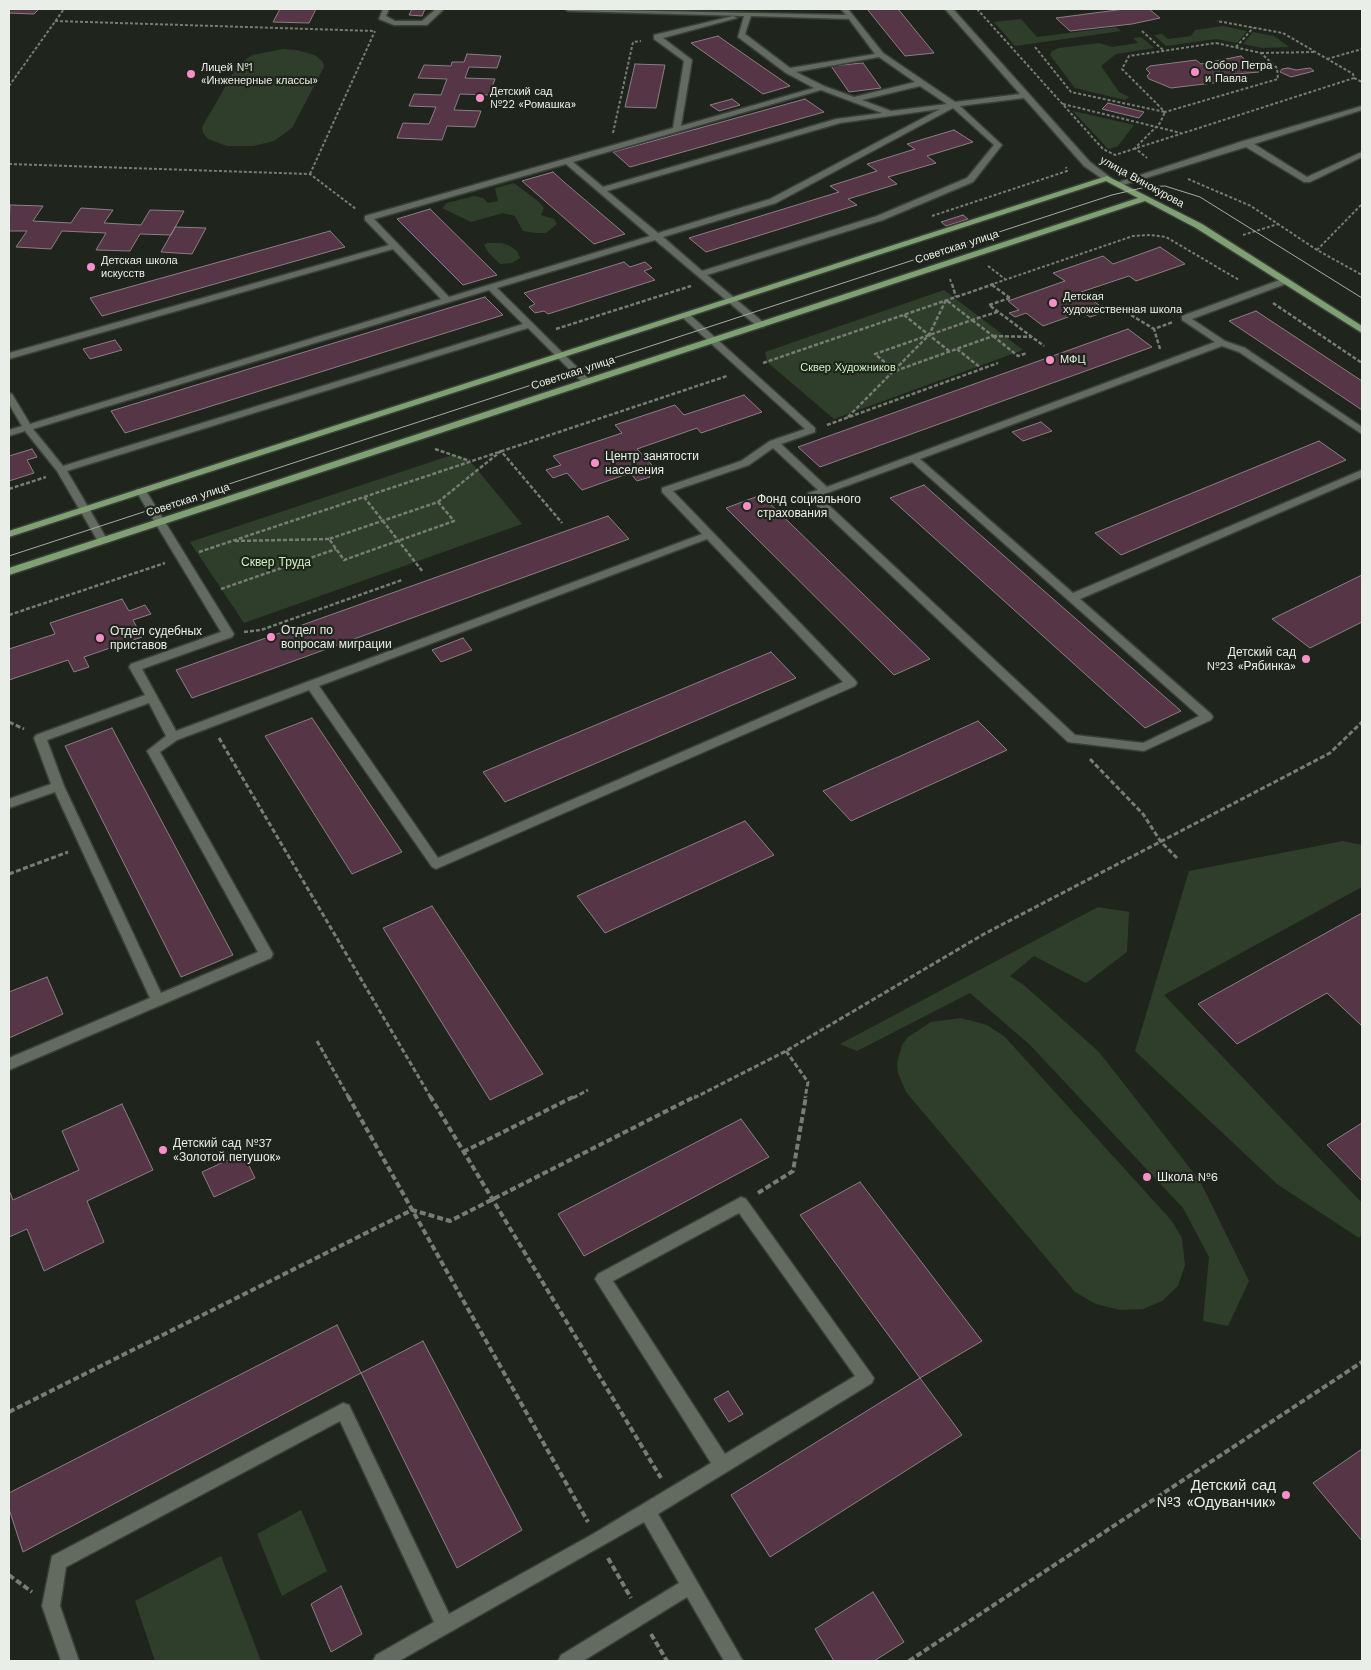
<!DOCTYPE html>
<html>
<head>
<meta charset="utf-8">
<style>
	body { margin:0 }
	#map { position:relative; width:1371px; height:1670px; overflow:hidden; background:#1f251c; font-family:"Work Sans",sans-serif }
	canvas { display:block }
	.frame { position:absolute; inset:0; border:10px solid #eaeee8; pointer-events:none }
</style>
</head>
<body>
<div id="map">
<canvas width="1371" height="1670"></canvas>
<div class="frame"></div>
</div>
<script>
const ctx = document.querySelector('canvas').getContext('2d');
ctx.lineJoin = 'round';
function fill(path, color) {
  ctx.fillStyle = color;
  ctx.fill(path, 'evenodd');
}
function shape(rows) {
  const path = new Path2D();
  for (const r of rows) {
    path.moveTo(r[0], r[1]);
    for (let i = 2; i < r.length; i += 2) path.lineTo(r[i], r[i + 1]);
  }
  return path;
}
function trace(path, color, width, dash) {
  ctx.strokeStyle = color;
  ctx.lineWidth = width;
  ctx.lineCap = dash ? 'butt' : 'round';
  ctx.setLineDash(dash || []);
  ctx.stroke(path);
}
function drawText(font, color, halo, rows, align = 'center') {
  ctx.font = font + ' "Work Sans",sans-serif';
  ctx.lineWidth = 4.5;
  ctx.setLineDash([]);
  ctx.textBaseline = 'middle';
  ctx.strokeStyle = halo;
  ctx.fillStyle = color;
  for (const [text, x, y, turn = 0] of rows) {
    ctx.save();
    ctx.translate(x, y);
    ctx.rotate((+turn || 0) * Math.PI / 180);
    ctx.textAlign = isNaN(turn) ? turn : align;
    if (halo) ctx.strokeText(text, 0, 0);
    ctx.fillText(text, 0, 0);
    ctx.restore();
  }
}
fill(shape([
	[1021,19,1037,37,1116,27,1121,31,1015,46,994,22],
	[1223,26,1247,31,1237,43,1216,39,1166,46,1154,35,1162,34,1168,39,1191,36,1195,30],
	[1253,32,1274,36,1289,47,1262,48,1243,44],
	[1141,37,1154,48,1116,54,1101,66,1119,92,1129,97,1125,100,1075,88,1050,55,1052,51,1059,48,1099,43,1112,47,1138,43,1133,38],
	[283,49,296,50,315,55,323,62,324,67,292,128,274,141,253,146,227,146,208,139,203,133,202,127,238,65,252,55],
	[1073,111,1134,125,1117,147,1108,149],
	[514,183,539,202,544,208,541,215,554,219,557,224,546,233,536,233,523,231,515,216,503,213,471,222,442,208,447,203,474,196,483,198,488,203,498,201,495,188],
	[487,243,502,243,510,246,517,251,520,258,512,263,500,264,488,252,484,245],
	[944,290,1023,350,834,419,767,362,765,352],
	[452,455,470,461,522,524,244,623,190,542],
	[1343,841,1362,845,1362,887,1164,995,1362,1203,1362,1234,1359,1238,1277,1184,1135,1051,1189,871],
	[1098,907,1129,912,1127,952,1086,983,1034,956,1010,976,1025,986,1099,1052,1200,1181,1249,1281,1228,1326,1203,1321,1209,1257,1183,1208,1030,1045,970,993,857,1051,840,1044],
	[961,1018,987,1025,1005,1037,1171,1220,1182,1238,1185,1265,1178,1286,1162,1301,1143,1309,1120,1310,1096,1304,1075,1292,906,1092,898,1073,897,1063,902,1045,908,1037,931,1022],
	[301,1510,327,1571,282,1596,257,1534],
	[221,1556,261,1661,155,1661,135,1601]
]), '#2f3e2a');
const building = shape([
	[9,9,39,9,34,14,9,13,9,9],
	[280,9,316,9,309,23,273,22,280,9],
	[412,9,425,9,422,16,409,15,412,9],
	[867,9,898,9,934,53,905,56,867,9],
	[1125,9,1149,9,1160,18,1132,24,1070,31,1056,18,1125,9],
	[718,36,761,66,790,86,763,94,691,43,718,36],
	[467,54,501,56,497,68,469,67,465,78,495,79,489,95,460,94,454,110,481,111,475,127,447,126,442,140,397,138,403,123,429,124,436,107,409,106,414,94,441,95,447,79,418,78,424,65,451,66,452,62,464,62,467,54],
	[1241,56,1259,72,1215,76,1221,82,1171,88,1149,79,1147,76,1150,73,1146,69,1150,66,1196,60,1201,64,1241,56],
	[863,63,881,88,849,92,831,66,863,63],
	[635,64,665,65,656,108,625,107,635,64],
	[1288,68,1296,70,1310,68,1314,71,1291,77,1280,72,1282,69,1288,68],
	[732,99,740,105,719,111,710,105,732,99],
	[805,99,824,112,630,167,613,152,805,99],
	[1108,103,1144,112,1139,118,1102,109,1108,103],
	[954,130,973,142,927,156,936,163,888,177,897,184,848,199,857,205,706,252,689,238,839,192,830,186,877,171,867,164,915,149,907,144,954,130],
	[553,172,564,182,625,234,594,244,522,181,553,172],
	[10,205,43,206,33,221,71,223,81,208,113,210,104,223,141,225,150,210,184,211,171,235,140,234,130,251,96,250,106,233,62,231,51,249,16,247,27,231,9,231,10,205],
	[430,209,497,275,463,285,397,219,430,209],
	[963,215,968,219,946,226,941,222,963,215],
	[175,227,206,228,192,254,161,252,175,227],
	[330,231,345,247,102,316,90,298,330,231],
	[1160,247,1185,264,1136,281,1129,276,1081,292,1099,305,1091,308,1099,314,1090,317,1082,312,1043,326,1026,313,1015,317,1009,313,1019,310,1008,301,1065,281,1053,273,1103,256,1113,264,1160,247],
	[624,262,630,267,645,262,652,268,644,271,655,280,548,314,544,311,535,313,529,307,535,304,524,293,624,262],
	[485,297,503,315,125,433,111,411,485,297],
	[1256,311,1362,381,1362,410,1229,321,1256,311],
	[1128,329,1152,347,820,467,798,447,1128,329],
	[115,340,122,350,90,359,83,349,115,340],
	[744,395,762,412,701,433,697,428,637,449,653,466,643,469,650,477,637,481,630,473,582,490,567,473,553,478,546,470,561,465,553,456,622,433,615,425,675,405,684,415,744,395],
	[1041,422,1052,431,1023,441,1012,432,1041,422],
	[1319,441,1346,460,1121,555,1095,533,1319,441],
	[32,449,37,457,27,460,34,473,9,481,9,456,32,449],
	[924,485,1003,555,1181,711,1145,728,890,498,924,485],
	[761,495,930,659,894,675,726,508,761,495],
	[608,516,629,539,192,698,176,670,608,516],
	[1362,575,1362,622,1310,648,1272,619,1362,575],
	[122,599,129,611,145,605,151,614,133,620,142,637,84,657,89,667,74,672,68,660,9,680,9,649,55,634,50,623,122,599],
	[463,638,472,650,441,662,432,650,463,638],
	[771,652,796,678,505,802,483,772,771,652],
	[312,718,324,736,402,852,352,874,265,736,312,718],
	[978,721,1007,750,851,821,823,791,978,721],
	[112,728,233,955,181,977,65,746,112,728],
	[745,821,774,855,605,933,577,896,745,821],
	[432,906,543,1074,490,1100,383,928,432,906],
	[1362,913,1362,1026,1327,993,1237,1044,1198,1004,1362,913],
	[47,977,63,1014,9,1038,9,992,47,977],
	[122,1104,153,1170,87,1201,104,1242,44,1271,27,1229,9,1237,9,1190,13,1200,79,1170,62,1131,122,1104],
	[741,1119,769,1157,584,1256,558,1214,741,1119],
	[1362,1123,1362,1181,1327,1145,1362,1123],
	[243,1153,255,1178,214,1197,202,1172,243,1153],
	[860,1182,982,1341,920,1378,800,1215,860,1182],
	[337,1325,361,1373,23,1552,9,1509,9,1493,337,1325],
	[423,1341,522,1530,457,1568,361,1373,423,1341],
	[920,1378,962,1435,770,1557,731,1495,920,1378],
	[728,1391,743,1414,729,1422,714,1399,728,1391],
	[1362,1449,1362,1541,1313,1483,1362,1449],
	[341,1586,362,1634,331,1652,311,1604,341,1586],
	[873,1592,904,1642,874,1661,834,1661,815,1629,873,1592]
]);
fill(building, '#553546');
trace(building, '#8b7e84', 1);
const minor = shape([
	[383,9,389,9,386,16,395,21,422,21,436,9,444,9,427,25,394,25,379,19,383,9],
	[565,9,846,15,841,9,848,9,883,53,955,102,1020,94,945,9,953,9,1090,162,1111,178,1104,180,1084,166,1024,98,960,106,1002,145,973,182,883,220,707,275,764,323,764,327,758,327,655,240,497,288,590,380,590,384,584,384,528,328,67,471,108,541,107,543,99,543,57,471,25,431,9,436,9,430,22,426,9,404,9,393,12,394,30,424,441,299,393,249,9,359,9,353,389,245,365,220,365,216,673,128,684,61,654,39,654,35,733,16,737,18,663,38,692,60,681,126,814,88,786,73,738,37,744,16,568,11,565,9],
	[751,16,849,19,875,54,790,68,745,34,751,16],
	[879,57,915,82,854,97,824,86,796,72,879,57],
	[920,86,947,104,891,111,862,100,920,86],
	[821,90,882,113,836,119,603,187,573,162,821,90],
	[953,108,994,145,967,178,877,216,702,271,663,237,776,203,953,108],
	[940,109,770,199,658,233,607,191,840,123,940,109],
	[566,164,650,236,449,297,374,219,566,164],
	[489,290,523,324,63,466,33,429,489,290],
	[1362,106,1362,110,1254,144,1307,177,1362,152,1362,157,1310,182,1304,182,1246,147,1120,186,1113,184,1243,141,1362,106],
	[1285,278,1288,279,1288,283,1192,319,1225,341,1245,348,1362,427,1362,434,1239,352,1222,346,920,459,1073,593,1362,470,1362,477,1080,599,1211,714,1213,717,1211,720,1144,751,1068,742,808,497,808,493,818,490,773,448,749,465,673,491,855,680,857,683,855,686,436,869,432,867,309,690,177,740,160,752,273,954,271,958,9,1070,9,1058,150,998,55,792,9,808,9,799,51,784,34,738,36,735,145,695,129,667,131,664,221,632,136,491,137,489,145,489,146,491,234,634,232,637,142,669,176,731,702,534,662,492,662,488,741,461,770,441,805,429,682,317,682,313,688,313,815,428,815,432,781,444,827,487,1215,342,1182,320,1182,316,1285,278],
	[912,462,1199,716,1143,743,1075,735,819,496,912,462],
	[707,539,843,682,438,858,319,686,707,539],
	[149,703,166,736,147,751,258,952,161,993,64,786,47,740,149,703],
	[741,1197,746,1199,874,1378,872,1383,658,1514,743,1661,724,1661,687,1597,583,1661,558,1661,561,1655,679,1583,644,1522,399,1661,373,1661,376,1655,434,1622,340,1421,66,1567,60,1606,79,1661,61,1661,42,1606,52,1556,343,1403,349,1405,449,1614,593,1534,711,1463,595,1279,598,1274,741,1197],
	[739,1213,855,1376,725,1454,613,1281,739,1213]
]);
const major = shape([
	[1107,176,1202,224,1362,326,1362,333,1196,228,1145,201,9,575,9,568,1138,198,1106,181,9,537,9,531,1107,176]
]);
trace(minor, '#3a3f38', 3);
trace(major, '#3a3f38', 3);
trace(shape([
	[977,9,1103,149,1115,155,1354,78,1353,74,1283,33,1217,21],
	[55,21,374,31],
	[1142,31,1163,50],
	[1216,43,1261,53,1277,68,1278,79,1165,112,1122,69,1129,56,1216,43],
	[1035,47,1071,92,1165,112,1160,123,1135,148,1147,158],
	[1236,47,1253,28],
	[1261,53,1314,52],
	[1327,59,1362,49],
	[1354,78,1362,82],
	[9,86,64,9],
	[1063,104,1181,133],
	[613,133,633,42,641,41],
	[9,164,310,174,356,209],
	[310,174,375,31],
	[1188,179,1251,206,1317,250,1362,275],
	[932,216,1067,171,1066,167],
	[1243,235,1278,224],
	[1317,250,1362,204],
	[988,266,1005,279],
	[950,279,952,285],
	[990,285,1133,236,1150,235,1166,237,1239,280]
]), '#777c74', 2, [3, 2]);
trace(shape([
	[952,284,956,297],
	[992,285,1010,298],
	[1010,298,989,305,1044,346],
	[1273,303,1362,363],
	[904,315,949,351],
	[1131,315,1154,329],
	[972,320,993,336,895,371,875,354,972,320],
	[556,329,691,286],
	[993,336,1032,337],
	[993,336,1018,356,1027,353],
	[957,349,981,368],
	[1160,349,1154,329,1173,322],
	[763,363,994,284],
	[848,417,929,335,946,300,972,320,997,312],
	[827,425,998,363],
	[435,449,470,461],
	[9,489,46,477],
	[364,497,423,572],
	[438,502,454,521,344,560,329,539,438,502],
	[438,502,501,451,562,523],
	[235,541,329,539],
	[199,552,727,376],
	[221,589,336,549],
	[9,615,165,563],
	[244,632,261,630,402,580]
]), '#777c74', 2.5, [4, 2]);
trace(shape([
	[9,722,24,729],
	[219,738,431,1098],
	[1090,759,1143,814,1161,842,1177,858],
	[9,874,68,852],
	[317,1041,349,1098],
	[786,1051,808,1082,805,1098],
	[573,1098,588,1090],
	[694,1098,786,1051,984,934,1330,753,1362,722]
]), '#777c74', 3, [5, 2.5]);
trace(shape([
	[348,1096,588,1522],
	[430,1096,661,1478],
	[463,1152,575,1096],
	[758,1193,793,1171,806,1096],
	[9,1412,412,1210,450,1221,696,1096],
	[608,1558,631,1598],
	[9,1575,32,1592],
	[651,1634,667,1661],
	[909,1661,1362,1362]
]), '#777c74', 4, [6, 3]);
fill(minor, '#636a60');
fill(major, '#7fa073');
trace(shape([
	[9,556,1112,195,1146,187,1165,186,1200,197,1362,298]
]), '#a7aba4', 1);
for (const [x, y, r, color] of [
	[1195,72,5,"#f98fc9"],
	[191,74,5,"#f98fc9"],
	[480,98,5,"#f98fc9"],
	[91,267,5,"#f98fc9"],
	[1053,303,5,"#f98fc9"],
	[1050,360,5,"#f98fc9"],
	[595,463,5,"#f98fc9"],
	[747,506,5,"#f98fc9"],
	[271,637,5,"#f98fc9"],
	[100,638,5,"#f98fc9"],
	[1306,659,5,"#f98fc9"],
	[163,1150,5,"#f98fc9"],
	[1147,1177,5,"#f98fc9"],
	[1286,1495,5,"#f98fc9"]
]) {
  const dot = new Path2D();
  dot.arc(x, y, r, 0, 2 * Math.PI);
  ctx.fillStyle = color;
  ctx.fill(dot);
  trace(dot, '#1f251c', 2);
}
drawText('11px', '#eaeee8', '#1f251c', [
	["Собор Петра",1205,66],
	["и Павла",1205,79],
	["Лицей №1",201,68],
	["«Инженерные классы»",201,81],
	["Детский сад",490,92],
	["№22 «Ромашка»",490,105],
	["Детская школа",101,261],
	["искусств",101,274],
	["Детская",1063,297],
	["художественная школа",1063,310],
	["МФЦ",1060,360]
], 'left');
drawText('11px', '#eaeee8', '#1f251c', [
	["улица Винокурова",1142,182,29],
	["Советская улица",957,247,-18],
	["Советская улица",573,373,-18],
	["Советская улица",188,500,-18]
]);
drawText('11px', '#caf1bc', '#1f251c', [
	["Сквер Художников",848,368]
]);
drawText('12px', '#eaeee8', '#1f251c', [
	["Центр занятости",605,456],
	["населения",605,470],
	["Фонд социального",757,499],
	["страхования",757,513],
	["Отдел по",281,630],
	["вопросам миграции",281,644],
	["Отдел судебных",110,631],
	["приставов",110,645],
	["Детский сад",1296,652,"right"],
	["№23 «Рябинка»",1296,666,"right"],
	["Детский сад №37",173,1143],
	["«Золотой петушок»",173,1157],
	["Школа №6",1157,1177]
], 'left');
drawText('12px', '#caf1bc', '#1f251c', [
	["Сквер Труда",276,562]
]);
drawText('15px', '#eaeee8', '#1f251c', [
	["Детский сад",1276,1486],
	["№3 «Одуванчик»",1276,1503]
], 'right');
</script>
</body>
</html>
